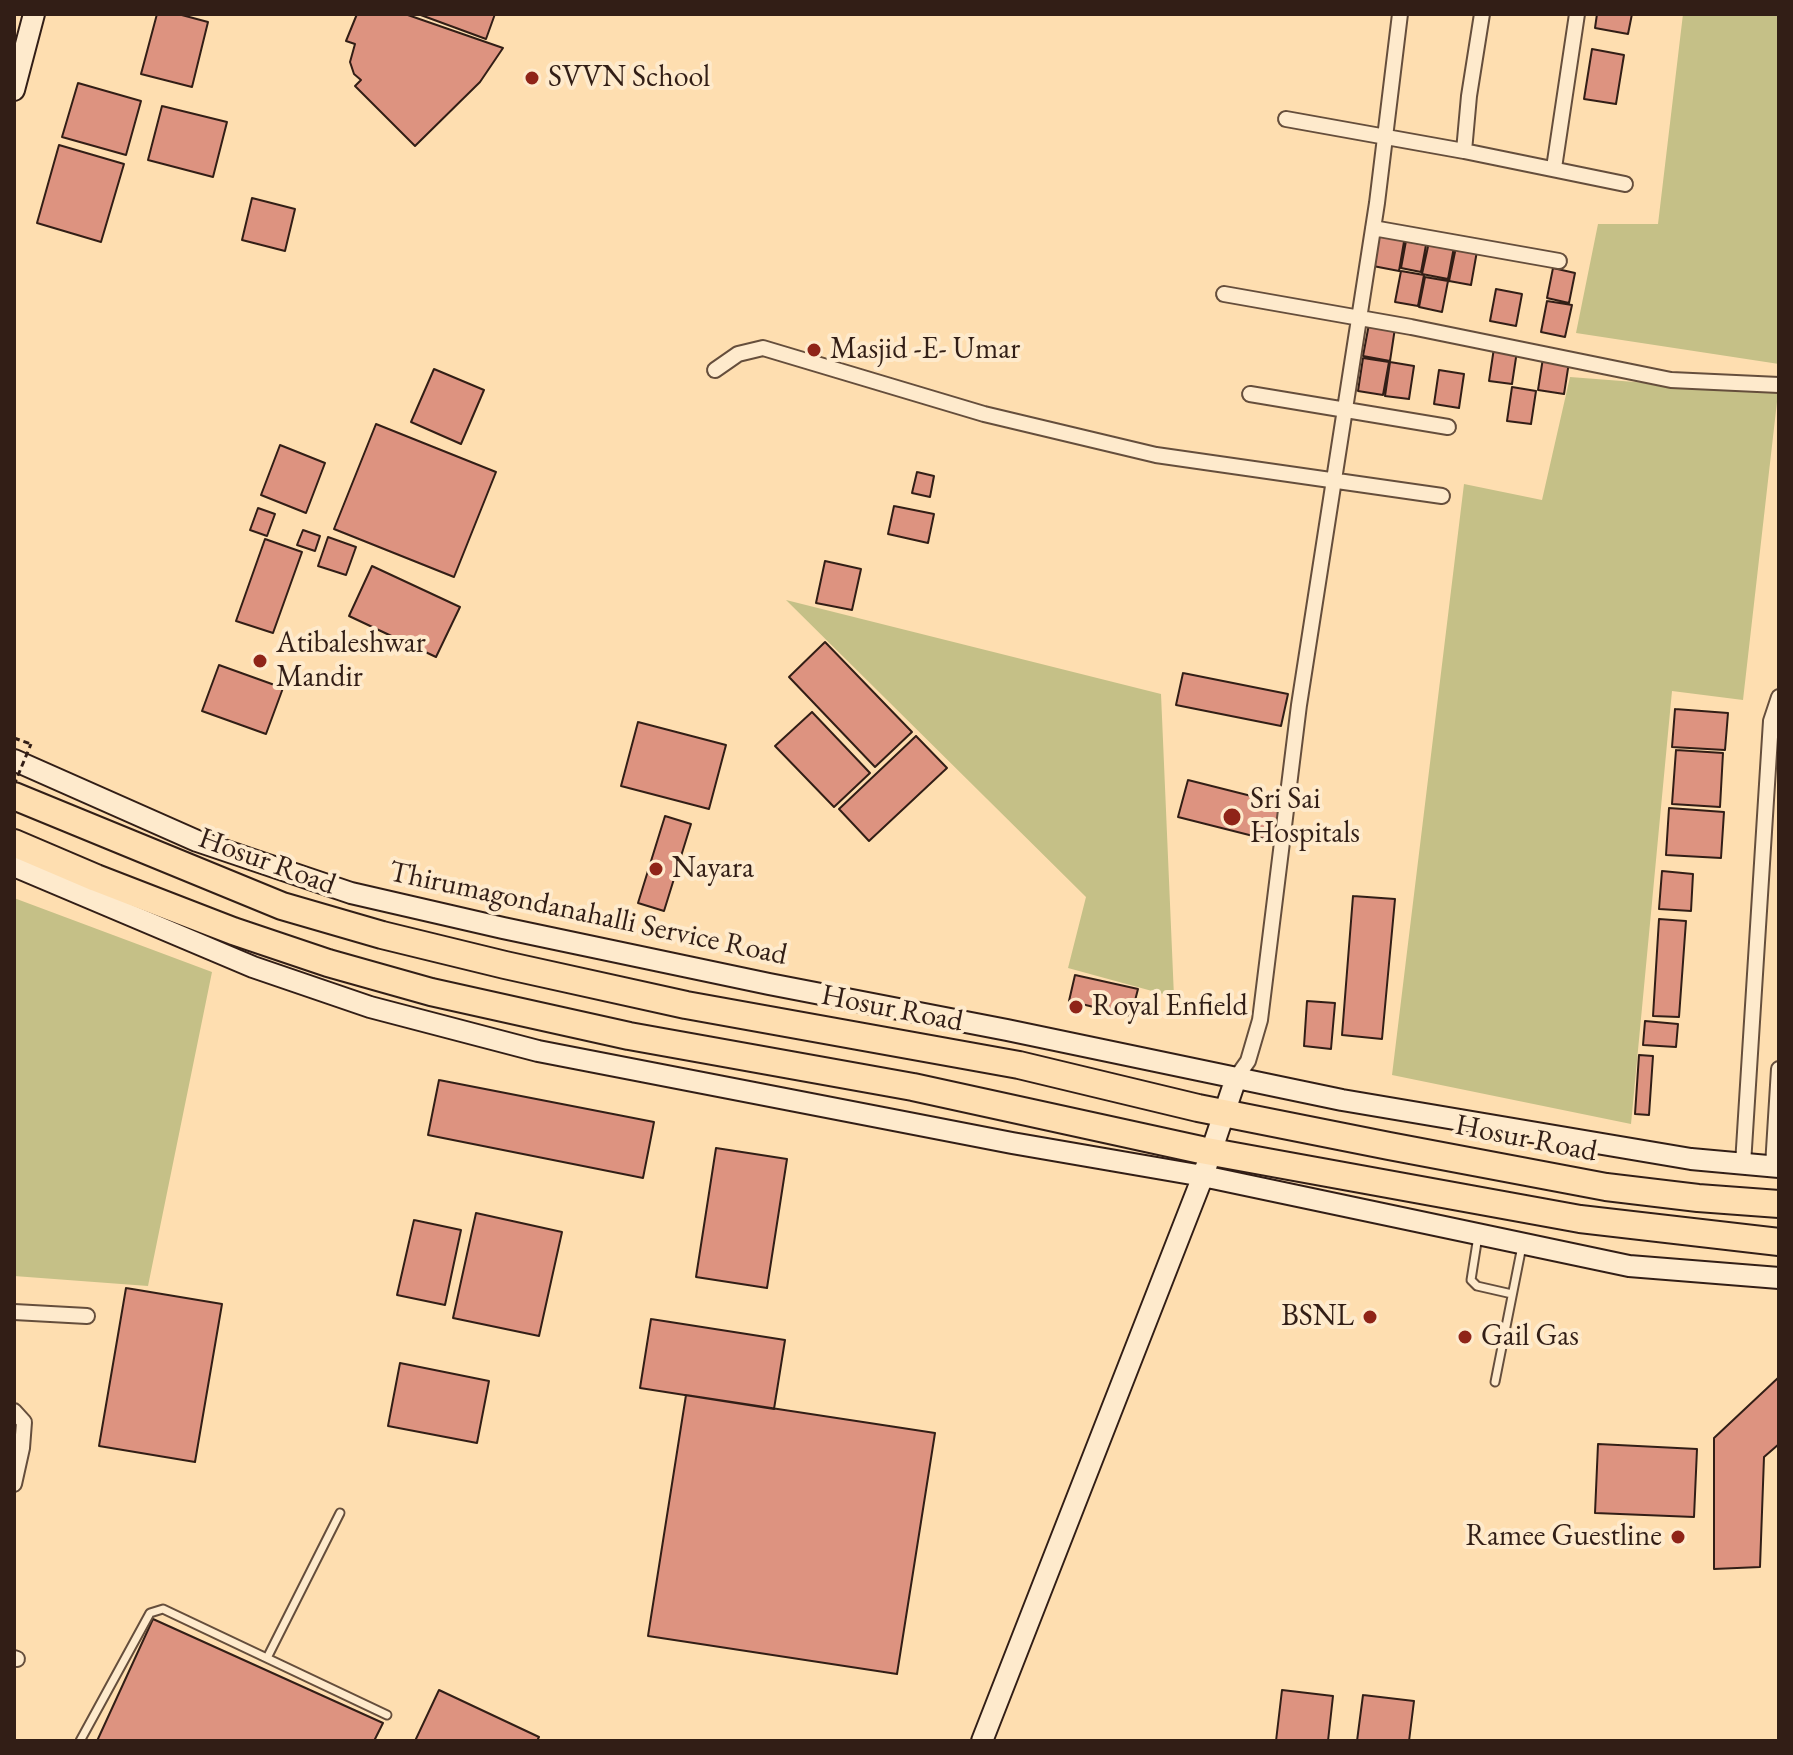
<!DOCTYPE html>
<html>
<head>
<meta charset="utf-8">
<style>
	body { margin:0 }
	#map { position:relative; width:1793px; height:1755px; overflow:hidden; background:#fedeb0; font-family:"EB Garamond",serif }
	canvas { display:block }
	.frame { position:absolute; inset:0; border:16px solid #321e16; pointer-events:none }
</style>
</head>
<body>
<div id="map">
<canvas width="1793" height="1755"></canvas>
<div class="frame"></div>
</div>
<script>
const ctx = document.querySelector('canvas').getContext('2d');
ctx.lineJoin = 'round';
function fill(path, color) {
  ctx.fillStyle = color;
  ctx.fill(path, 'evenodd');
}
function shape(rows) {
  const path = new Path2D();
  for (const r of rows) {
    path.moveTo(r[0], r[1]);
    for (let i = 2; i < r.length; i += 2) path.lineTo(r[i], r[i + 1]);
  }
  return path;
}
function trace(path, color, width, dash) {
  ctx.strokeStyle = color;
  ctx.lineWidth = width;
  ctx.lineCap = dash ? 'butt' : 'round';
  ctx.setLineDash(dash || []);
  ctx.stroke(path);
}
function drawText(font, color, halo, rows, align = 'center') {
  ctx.font = font + ' "EB Garamond",serif';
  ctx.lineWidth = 8;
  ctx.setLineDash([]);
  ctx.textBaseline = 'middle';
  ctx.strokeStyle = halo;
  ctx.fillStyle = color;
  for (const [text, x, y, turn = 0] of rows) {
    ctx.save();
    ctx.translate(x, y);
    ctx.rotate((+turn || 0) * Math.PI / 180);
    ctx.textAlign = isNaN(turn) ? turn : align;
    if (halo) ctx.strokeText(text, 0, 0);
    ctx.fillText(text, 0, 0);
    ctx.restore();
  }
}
fill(shape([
	[1683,14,1779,14,1779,364,1576,333,1598,224,1658,224],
	[1570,377,1778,393,1743,700,1672,691,1631,1124,1392,1075,1464,484,1542,500],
	[786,600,1161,694,1174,997,1068,968,1086,897],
	[14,898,212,972,148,1286,14,1276]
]), '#c5c087');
const building = shape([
	[157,14,178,14,208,22,192,87,141,74,157,14],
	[357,14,405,14,503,48,480,82,415,146,355,86,361,80,354,74,350,62,355,44,346,41,357,14],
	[418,14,495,14,486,39,418,14],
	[1597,14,1632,14,1628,34,1595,28,1597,14],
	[1592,49,1624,55,1616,104,1584,99,1592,49],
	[78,83,141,101,126,155,62,137,78,83],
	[162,106,227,122,213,177,148,160,162,106],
	[59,145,124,164,101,242,37,223,59,145],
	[252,198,295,209,285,251,242,240,252,198],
	[1379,232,1405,236,1399,271,1373,266,1379,232],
	[1406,241,1426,245,1421,272,1401,268,1406,241],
	[1429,242,1454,247,1448,279,1422,274,1429,242],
	[1456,247,1477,251,1471,285,1449,281,1456,247],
	[1553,268,1575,273,1569,303,1547,298,1553,268],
	[1401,271,1424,275,1418,306,1395,302,1401,271],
	[1425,277,1448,281,1442,312,1419,307,1425,277],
	[1496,289,1522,294,1516,326,1490,321,1496,289],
	[1547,301,1572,305,1565,337,1541,332,1547,301],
	[1369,324,1395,328,1390,361,1363,356,1369,324],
	[1494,348,1517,351,1512,384,1489,381,1494,348],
	[1363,358,1389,362,1383,395,1358,391,1363,358],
	[1543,358,1569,362,1564,394,1538,390,1543,358],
	[1390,362,1414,366,1409,399,1385,396,1390,362],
	[434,369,484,390,461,444,411,422,434,369],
	[1439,370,1464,374,1459,408,1434,404,1439,370],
	[1512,387,1536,391,1531,424,1507,421,1512,387],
	[376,424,496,472,454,577,334,529,376,424],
	[280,445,325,463,306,513,261,495,280,445],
	[917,472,934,476,930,497,912,493,917,472],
	[894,506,934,514,928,543,888,534,894,506],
	[258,508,275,514,267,536,250,530,258,508],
	[303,530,320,536,315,551,297,545,303,530],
	[328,537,356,547,346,575,318,566,328,537],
	[265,539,302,552,273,633,236,621,265,539],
	[825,561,861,569,852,610,816,603,825,561],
	[372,566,460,607,436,657,349,616,372,566],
	[825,642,912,732,875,767,789,677,825,642],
	[219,665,283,688,266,734,202,711,219,665],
	[1183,673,1288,694,1281,726,1176,705,1183,673],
	[1675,709,1728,713,1725,750,1672,747,1675,709],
	[812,712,870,773,834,807,775,746,812,712],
	[638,722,726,745,709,809,621,786,638,722],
	[916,736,947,768,869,841,839,809,916,736],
	[1676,750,1723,753,1720,807,1672,804,1676,750],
	[1188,780,1283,804,1273,841,1178,817,1188,780],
	[1669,808,1724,812,1721,858,1666,855,1669,808],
	[665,816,691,824,664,911,638,903,665,816],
	[1662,871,1693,874,1691,911,1659,909,1662,871],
	[1353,896,1395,899,1382,1039,1342,1035,1353,896],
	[1659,919,1686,921,1679,1017,1653,1016,1659,919],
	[1075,975,1138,989,1131,1016,1069,1001,1075,975],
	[1307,1001,1335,1003,1331,1049,1304,1046,1307,1001],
	[1645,1021,1678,1024,1676,1047,1643,1045,1645,1021],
	[1639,1055,1653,1056,1649,1115,1635,1114,1639,1055],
	[439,1080,654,1122,643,1178,428,1135,439,1080],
	[716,1148,787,1159,767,1288,696,1277,716,1148],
	[476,1213,562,1232,539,1336,453,1318,476,1213],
	[414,1220,461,1230,445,1305,397,1295,414,1220],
	[126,1288,222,1304,195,1462,99,1446,126,1288],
	[651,1319,785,1340,774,1409,640,1388,651,1319],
	[400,1363,489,1381,477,1443,388,1426,400,1363],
	[1779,1377,1779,1444,1764,1457,1760,1567,1714,1569,1714,1438,1779,1377],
	[686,1395,935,1433,897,1674,648,1636,686,1395],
	[1598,1444,1697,1449,1694,1517,1595,1513,1598,1444],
	[153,1619,383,1723,374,1741,97,1741,153,1619],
	[439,1690,539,1737,537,1741,415,1741,439,1690],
	[1282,1690,1333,1696,1328,1741,1276,1741,1282,1690],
	[1363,1695,1414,1701,1409,1741,1357,1741,1363,1695]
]);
fill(building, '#dd9380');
trace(building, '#321e16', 2);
const lane = shape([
	[1478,1236,1471,1280,1477,1286,1512,1294],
	[1495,1382,1522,1246],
	[267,1658,340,1513],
	[80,1741,150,1613,163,1609,387,1715]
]);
const street = shape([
	[1482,14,1469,96,1464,151,1625,184],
	[1286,119,1464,151],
	[1554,168,1577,14],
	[1373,228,1559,261],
	[1224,294,1411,327,1671,380,1779,385],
	[715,370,738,354,763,348,984,414,1156,455,1442,496],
	[1250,394,1448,427],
	[1236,1078,1248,1061,1260,1020,1299,705,1377,203,1400,14],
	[1743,1164,1771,721,1779,697],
	[1773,1166,1779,1069],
	[14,1312,87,1316],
	[14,1411,24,1422,22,1448,14,1484],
	[14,1658,17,1659]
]);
const secondary = shape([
	[14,90,34,14],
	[14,760,197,841,351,893,503,928,769,984,1007,1030,1342,1100,1691,1159,1779,1167],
	[14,866,253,967,370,1007,538,1051,1012,1143,1203,1176,1629,1266,1779,1278],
	[982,1741,1203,1176,1236,1078]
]);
const highway = shape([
	[14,796,282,906,382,935,505,965,686,1005,1019,1065,1198,1108,1389,1146,1606,1187,1698,1198,1779,1204],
	[14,843,96,878,233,931,328,963,431,992,629,1036,913,1087,1201,1150,1580,1219,1779,1242]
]);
trace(lane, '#654e3c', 11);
trace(street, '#654e3c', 18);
trace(secondary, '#321e16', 24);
trace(highway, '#321e16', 30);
trace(shape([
	[14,738,31,744]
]), '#321e16', 3, [6, 4]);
trace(lane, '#feeacc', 7);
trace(street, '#feeacc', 14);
trace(secondary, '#feeacc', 20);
trace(highway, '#fedeb0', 26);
trace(shape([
	[14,785,31,744]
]), '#321e16', 3, [6, 4]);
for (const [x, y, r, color] of [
	[532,78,8,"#8f2418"],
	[814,350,8,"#8f2418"],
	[260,661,8,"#8f2418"],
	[1232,817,10,"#8f2418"],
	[656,869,8,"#8f2418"],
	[1076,1007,8,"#8f2418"],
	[1370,1317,8,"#8f2418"],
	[1465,1337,8,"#8f2418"],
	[1678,1537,8,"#8f2418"]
]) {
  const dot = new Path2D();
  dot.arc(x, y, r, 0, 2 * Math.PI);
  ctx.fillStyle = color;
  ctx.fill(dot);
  trace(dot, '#feeacc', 3);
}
drawText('30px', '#321e16', '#feeacc', [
	["SVVN School",548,78],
	["Masjid -E- Umar",830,350],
	["Atibaleshwar",276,644],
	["Mandir",276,678],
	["Sri Sai",1250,800],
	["Hospitals",1250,834],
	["Nayara",672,869],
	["Royal Enfield",1092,1007],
	["BSNL",1354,1317,"right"],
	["Gail Gas",1481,1337],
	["Ramee Guestline",1662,1537,"right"]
], 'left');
drawText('30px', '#321e16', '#feeacc', [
	["Hosur Road",267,862,20],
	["Thirumagondanahalli Service Road",588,914,12],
	["Hosur Road",892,1009,11],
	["Hosur Road",1526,1139,11]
]);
</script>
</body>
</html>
